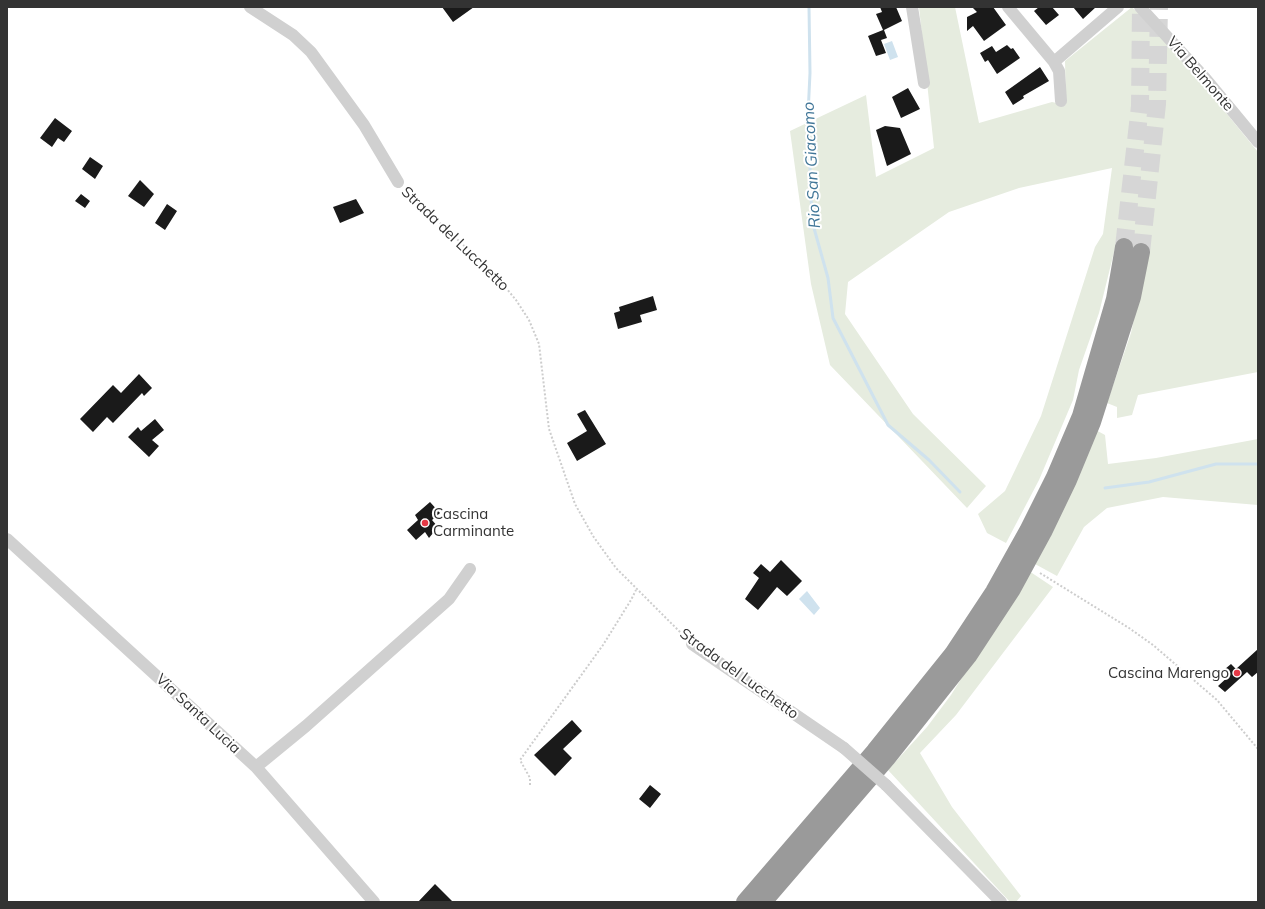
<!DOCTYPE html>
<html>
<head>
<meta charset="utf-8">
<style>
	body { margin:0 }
	#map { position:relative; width:1265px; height:909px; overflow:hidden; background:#fff; font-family:Mulish,sans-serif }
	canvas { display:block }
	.frame { position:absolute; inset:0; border:8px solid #333; pointer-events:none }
</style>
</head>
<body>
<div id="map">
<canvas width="1265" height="909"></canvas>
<div class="frame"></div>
</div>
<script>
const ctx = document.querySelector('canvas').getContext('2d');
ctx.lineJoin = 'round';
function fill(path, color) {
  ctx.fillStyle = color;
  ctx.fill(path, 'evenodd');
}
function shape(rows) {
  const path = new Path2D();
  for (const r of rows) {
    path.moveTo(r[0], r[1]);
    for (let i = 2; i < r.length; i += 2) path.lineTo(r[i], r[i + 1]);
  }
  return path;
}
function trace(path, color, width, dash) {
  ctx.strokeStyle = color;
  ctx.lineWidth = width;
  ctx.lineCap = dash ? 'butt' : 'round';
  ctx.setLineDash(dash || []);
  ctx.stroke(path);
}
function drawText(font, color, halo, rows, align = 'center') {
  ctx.font = font + ' Mulish,sans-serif';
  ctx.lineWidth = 4;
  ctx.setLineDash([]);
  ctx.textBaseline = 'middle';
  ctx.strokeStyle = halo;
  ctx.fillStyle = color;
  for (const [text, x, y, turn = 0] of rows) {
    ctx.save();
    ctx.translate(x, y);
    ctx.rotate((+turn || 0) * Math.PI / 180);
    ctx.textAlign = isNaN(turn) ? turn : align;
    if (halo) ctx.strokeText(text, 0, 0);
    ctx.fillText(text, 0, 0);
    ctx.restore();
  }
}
fill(shape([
	[919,7,955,7,979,123,1052,102,1066,105,1065,61,1132,7,1191,70,1258,152,1258,372,1138,395,1132,415,1117,418,1117,407,1107,403,1131,333,1149,249,1116,244,1099,313,1079,370,1073,400,1039,480,1006,543,987,533,978,514,1005,491,1041,416,1095,247,1103,234,1112,168,1019,188,949,212,848,282,845,314,913,414,986,486,967,508,830,365,811,284,790,131,866,95,876,177,934,148],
	[1094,429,1105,435,1108,464,1156,458,1258,439,1258,505,1163,497,1107,508,1084,527,1057,576,1035,564],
	[1029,571,1053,587,956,715,920,753,952,807,1021,896,1016,902,1010,902,888,770,927,727,951,695]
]), '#e6ecdf');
fill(shape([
	[892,41,898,57,890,60,884,44],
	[807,591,820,608,814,615,799,599]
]), '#cfe2ee');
trace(shape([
	[809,7,810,73,808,115,812,221,828,278,833,318,888,425,929,460,960,492],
	[1105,488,1149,482,1216,464,1258,464]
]), '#cfe2ee', 3);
fill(shape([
	[442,7,474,7,453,22],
	[880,7,896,7,902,21,884,30,887,38,881,40,886,53,876,56,868,36,883,30,876,14,882,12],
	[972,7,993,7,1006,25,984,41,973,26,967,31,967,17,977,12],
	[1039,7,1052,7,1059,15,1046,25,1034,11],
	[1073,7,1096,7,1083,19],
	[1007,45,1011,49,1013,48,1020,58,997,74,988,60,985,62,980,53,992,46,996,52],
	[1040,67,1049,81,1023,96,1024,98,1013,105,1005,92],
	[908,88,920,109,901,118,892,97],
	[55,118,72,131,64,142,58,138,52,147,40,138],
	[885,126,900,128,911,154,887,166,876,130],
	[90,157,103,166,95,179,82,169],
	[140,180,154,194,144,207,128,196],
	[81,194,90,201,85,208,75,201],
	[356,199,364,213,340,223,333,207],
	[167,204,177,211,165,230,155,223],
	[653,296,657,310,640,315,642,322,618,329,614,313,620,311,619,307],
	[139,374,152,388,144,396,142,393,113,423,107,417,93,432,80,419,113,385,121,393],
	[585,410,606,444,577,461,567,443,587,431,577,414],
	[155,419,164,430,152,440,159,446,149,457,128,437,138,427,141,431],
	[430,502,440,513,432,520,438,527,429,538,425,532,416,540,407,530,418,520,415,515],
	[781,560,802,581,787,596,777,587,758,610,745,599,759,578,753,573,761,564,770,572],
	[1258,649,1258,672,1252,677,1247,672,1225,692,1218,686,1230,675,1225,669,1231,664,1236,669],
	[572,720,582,731,563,749,572,758,555,776,534,755],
	[650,785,661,794,650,808,639,799],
	[435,884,453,902,418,902]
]), '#1a1a1a');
trace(shape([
	[1124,247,1140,106,1141,7],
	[1141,252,1157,104,1159,7]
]), '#d6d6d6', 18, [18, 9]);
trace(shape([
	[405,190,496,276,516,300,529,320,539,344,549,429,575,504,593,536,616,568,684,636],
	[1040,573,1129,628,1153,645,1217,700,1258,749],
	[530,785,530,778,520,760,603,645,631,600,636,590]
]), '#cdcdcd', 2, [2, 2]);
trace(shape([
	[250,7,293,35,311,52,364,125,398,182],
	[912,7,924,83],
	[1008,7,1054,62,1118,7],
	[1140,7,1205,78,1258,142],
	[1054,62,1059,71,1061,101],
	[7,539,256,767,374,902],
	[692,644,844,748],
	[256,767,306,726,449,599,470,569],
	[886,785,1001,902]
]), '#d0d0d0', 12);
trace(shape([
	[745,902,875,751,953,654,994,592,1028,531,1055,477,1081,416,1115,299,1124,247],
	[763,902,887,758,968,656,1012,589,1043,532,1068,480,1092,422,1132,297,1141,252]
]), '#9a9a9a', 18);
trace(shape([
	[844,748,886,785]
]), '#d0d0d0', 12);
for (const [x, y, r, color] of [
	[425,523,4,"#e63946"],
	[1237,673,4,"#e63946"]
]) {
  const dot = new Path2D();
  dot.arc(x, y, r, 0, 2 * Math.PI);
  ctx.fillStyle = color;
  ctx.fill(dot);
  trace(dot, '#fff', 1.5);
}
drawText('15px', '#333', '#fff', [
	["Via Belmonte",1200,74,49],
	["Strada del Lucchetto",455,239,44],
	["Strada del Lucchetto",739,674,36],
	["Via Santa Lucia",198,714,43]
]);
drawText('15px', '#333', '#fff', [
	["Cascina",433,514],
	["Carminante",433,531],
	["Cascina Marengo",1229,673,"right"]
], 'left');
drawText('italic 16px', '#3f7597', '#fff', [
	["Rio San Giacomo",812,165,-93]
]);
</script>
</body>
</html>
